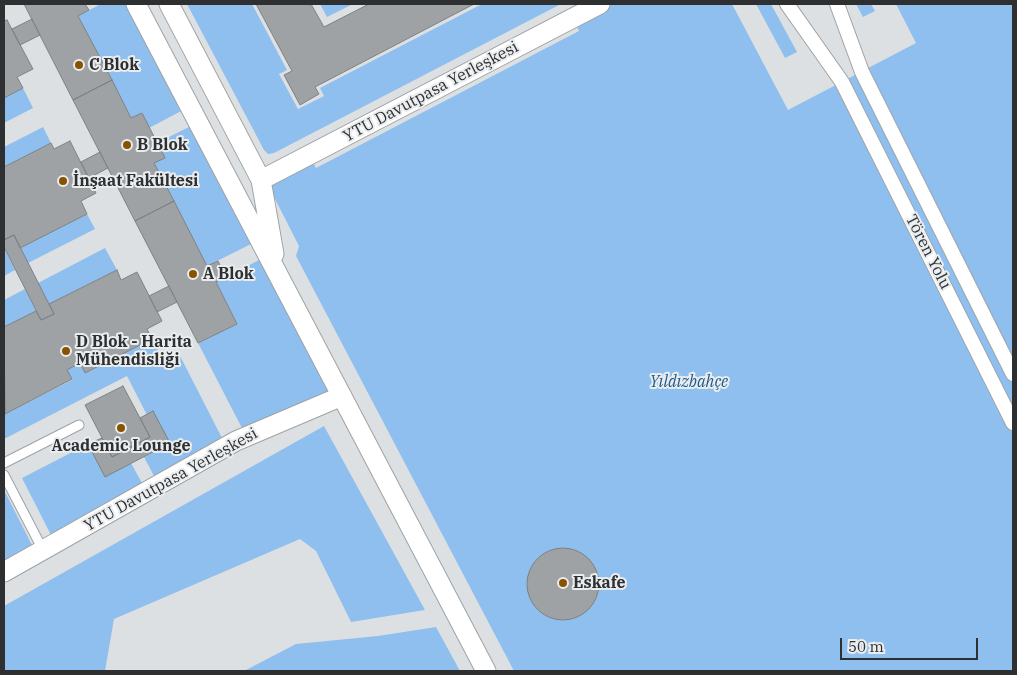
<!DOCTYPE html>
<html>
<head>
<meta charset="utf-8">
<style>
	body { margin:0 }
	#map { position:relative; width:1017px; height:675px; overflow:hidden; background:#dde0e2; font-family:"IBM Plex Serif",serif }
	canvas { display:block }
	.frame { position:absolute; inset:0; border:5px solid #2e2f30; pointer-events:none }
	.scale { position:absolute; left:840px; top:638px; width:138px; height:22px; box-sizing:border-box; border:2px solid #2e2f30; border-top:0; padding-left:6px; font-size:15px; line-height:18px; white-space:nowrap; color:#2e2f30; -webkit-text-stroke:4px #eaedef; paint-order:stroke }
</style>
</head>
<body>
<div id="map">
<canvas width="1017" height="675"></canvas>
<div class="frame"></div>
<div class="scale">50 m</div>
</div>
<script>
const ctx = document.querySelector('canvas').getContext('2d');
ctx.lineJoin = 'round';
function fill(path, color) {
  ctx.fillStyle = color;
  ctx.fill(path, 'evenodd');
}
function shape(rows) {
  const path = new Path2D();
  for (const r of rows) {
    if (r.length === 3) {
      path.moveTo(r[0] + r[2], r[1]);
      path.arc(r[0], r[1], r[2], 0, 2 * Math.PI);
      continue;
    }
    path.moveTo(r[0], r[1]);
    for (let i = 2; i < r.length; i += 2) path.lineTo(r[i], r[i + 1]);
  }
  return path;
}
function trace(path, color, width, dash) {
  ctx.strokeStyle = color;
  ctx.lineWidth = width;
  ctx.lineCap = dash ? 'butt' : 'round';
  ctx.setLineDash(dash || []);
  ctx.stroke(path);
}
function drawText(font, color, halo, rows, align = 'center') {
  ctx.font = font + ' "IBM Plex Serif",serif';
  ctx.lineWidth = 4;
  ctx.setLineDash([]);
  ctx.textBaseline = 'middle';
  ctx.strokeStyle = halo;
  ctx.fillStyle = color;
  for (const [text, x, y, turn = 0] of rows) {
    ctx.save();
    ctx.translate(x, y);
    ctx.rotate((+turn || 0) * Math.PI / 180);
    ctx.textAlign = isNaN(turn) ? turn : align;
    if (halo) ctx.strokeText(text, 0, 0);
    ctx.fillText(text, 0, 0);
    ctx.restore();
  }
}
fill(shape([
	[101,4,130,4,185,109,149,128,142,113,131,118,78,16],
	[187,4,252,4,287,70,279,74,298,109,324,96,320,88,482,4,561,4,274,153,268,154,264,150],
	[320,4,353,4,327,17],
	[610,4,732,4,788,110,916,43,896,4,1013,4,1013,671,514,671,296,256,299,246,271,191,271,186,274,182,313,162,316,168,579,31,574,21],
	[756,4,771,4,797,52,785,58],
	[856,4,871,4,875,11,863,17],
	[23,88,33,108,4,123,4,98],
	[193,125,255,242,207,266,154,163,164,158,157,143],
	[43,127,51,143,4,167,4,147],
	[87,214,95,229,28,263,20,248],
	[4,248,15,270,4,276],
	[105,248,117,270,49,304,38,283],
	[263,258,333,392,243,430,198,343,237,324,216,282],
	[25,289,36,311,4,327,4,300],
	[152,339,162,358,177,350,223,440,155,478,144,457,170,443,147,415,127,376,4,439,4,412,5,414,72,380,67,370,80,363,85,373],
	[324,426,425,610,351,622,316,551,300,539,114,619,105,671,4,671,4,606],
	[88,444,105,476,131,463,143,485,52,537,22,478],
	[4,490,33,547,4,564],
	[436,627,460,671,244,671,296,644,378,636]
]), '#8ebfee');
const building = shape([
	[24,4,85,4,89,10,78,16,112,80,73,100,24,4],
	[256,4,311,4,324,27,369,4,474,4,315,87,319,94,300,105,284,75,292,71,256,4],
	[32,19,40,35,20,45,12,29,32,19],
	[7,20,33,69,17,77,23,88,4,98,4,21,7,20],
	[112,80,131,118,142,113,165,158,154,163,174,201,135,221,73,100,112,80],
	[70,141,96,193,81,201,87,214,20,248,14,235,4,240,4,167,51,143,54,149,70,141],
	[100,152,108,168,89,178,81,162,100,152],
	[174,201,207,266,218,261,226,277,216,282,237,324,198,343,135,221,174,201],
	[14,235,54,314,41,320,4,247,4,240,14,235],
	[117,270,121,280,137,272,162,321,147,329,152,339,85,373,80,363,67,370,72,379,5,414,4,327,36,311,41,320,54,314,49,304,117,270],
	[169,286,177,302,157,312,149,296,169,286],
	[123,386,150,437,112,457,85,405,123,386],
	[153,411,170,443,105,477,88,444,102,438,112,457,150,437,140,418,153,411],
	[563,584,36]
]);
fill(building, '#9fa2a4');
trace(building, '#7e8183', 1);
const service = shape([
	[4,463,79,425],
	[4,475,43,550]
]);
const pedestrian = shape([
	[787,4,842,82,1013,423],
	[837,4,862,72,1013,374]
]);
const minor = shape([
	[136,4,486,671],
	[169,4,261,180,274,254],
	[261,180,600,4],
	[4,572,236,441,342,396]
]);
trace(service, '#9fa2a4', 11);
trace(pedestrian, '#9fa2a4', 16);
trace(minor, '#9fa2a4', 21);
trace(service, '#fff', 9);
trace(pedestrian, '#fff', 14);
trace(minor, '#fff', 19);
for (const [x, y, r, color] of [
	[79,65,5,"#885200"],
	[127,145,5,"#885200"],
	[63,181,5,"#885200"],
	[193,274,5,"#885200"],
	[66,351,5,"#885200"],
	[121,428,5,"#885200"],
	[563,583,5,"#885200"]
]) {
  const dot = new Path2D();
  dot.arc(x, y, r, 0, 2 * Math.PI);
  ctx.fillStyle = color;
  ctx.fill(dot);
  trace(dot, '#eaedef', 2);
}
drawText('bold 16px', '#2e2f30', '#eaedef', [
	["C Blok",89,65],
	["B Blok",137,145],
	["İnşaat Fakültesi",73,181],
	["A Blok",203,274],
	["D Blok - Harita",76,342],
	["Mühendisliği",76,360],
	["Academic Lounge",121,446,"center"],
	["Eskafe",573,583]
], 'left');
drawText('16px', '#2e2f30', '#eaedef', [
	["YTU Davutpasa Yerleşkesi",431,92,-28],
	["Tören Yolu",928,252,63],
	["YTU Davutpasa Yerleşkesi",171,480,-29]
]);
drawText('italic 16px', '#1e598a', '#eaedef', [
	["Yıldızbahçe",689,382]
]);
</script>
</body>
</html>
